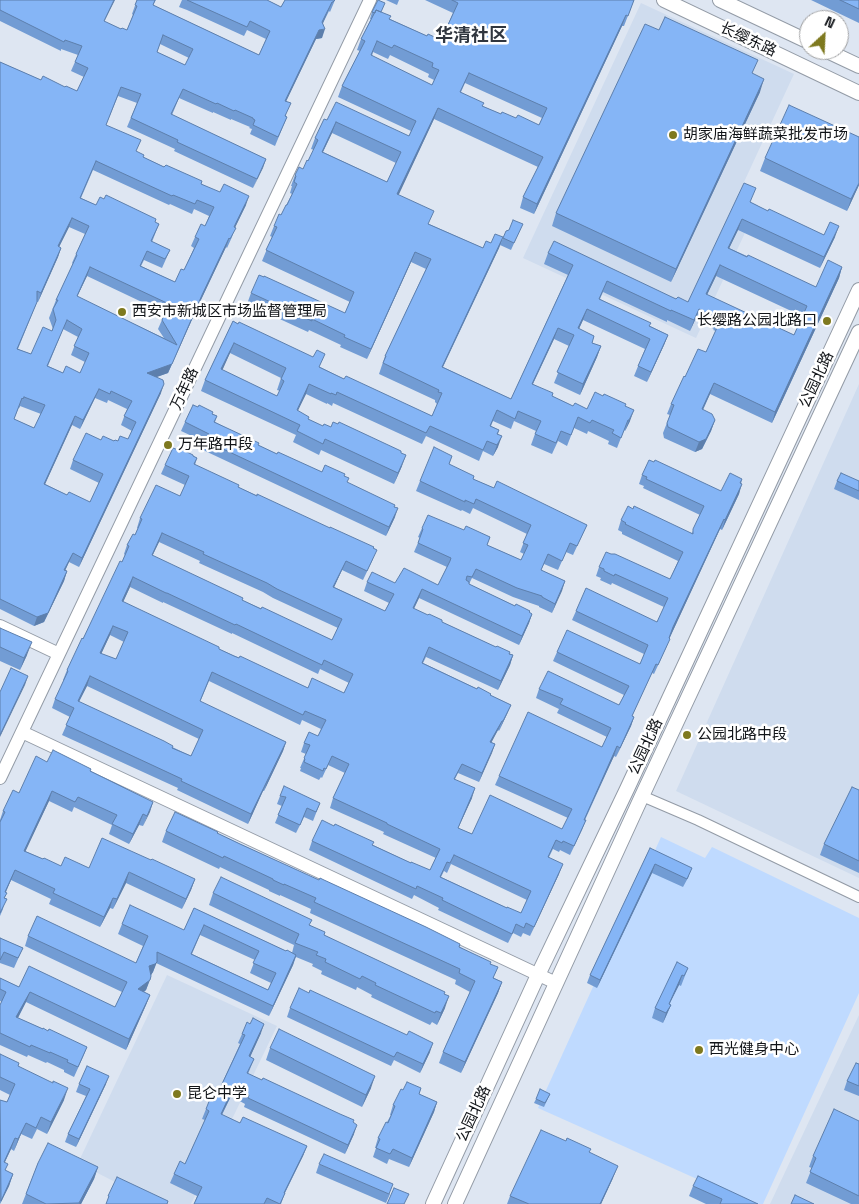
<!DOCTYPE html>
<html>
<head>
<meta charset="utf-8">
<style>
	body { margin:0 }
	#map { position:relative; width:859px; height:1204px; overflow:hidden; background:#dee6f2; font-family:"Space Grotesk",sans-serif }
	canvas { display:block }
	.north { position:absolute; left:799px; top:10px; width:50px; height:50px; box-sizing:border-box; background:#fff; border:1px solid #a0a1a3; border-radius:50%; rotate:25deg; font-size:14px; font-weight:700; line-height:20px; text-align:center; color:#111418 }
	.north::after { content:''; display:block; margin:auto; width:18px; height:22px; background:#7e791f; clip-path:polygon(50% 0,100% 100%,50% 72%,0 100%) }
</style>
</head>
<body>
<div id="map">
<canvas width="859" height="1204"></canvas>
<div class="north">N</div>
</div>
<script>
const ctx = document.querySelector('canvas').getContext('2d');
ctx.lineJoin = 'round';
function fill(path, color) {
  ctx.fillStyle = color;
  ctx.fill(path, 'evenodd');
}
function shape(rows) {
  const path = new Path2D();
  for (const r of rows) {
    path.moveTo(r[0], r[1]);
    for (let i = 2; i < r.length; i += 2) path.lineTo(r[i], r[i + 1]);
  }
  return path;
}
function trace(path, color, width, dash) {
  ctx.strokeStyle = color;
  ctx.lineWidth = width;
  ctx.lineCap = dash ? 'butt' : 'round';
  ctx.setLineDash(dash || []);
  ctx.stroke(path);
}
function drawText(font, color, halo, rows, align = 'center') {
  ctx.font = font + ' "Space Grotesk","Noto Sans SC",sans-serif';
  ctx.lineWidth = 5;
  ctx.setLineDash([]);
  ctx.textBaseline = 'middle';
  ctx.strokeStyle = halo;
  ctx.fillStyle = color;
  for (const [text, x, y, turn = 0] of rows) {
    ctx.save();
    ctx.translate(x, y);
    ctx.rotate((+turn || 0) * Math.PI / 180);
    ctx.textAlign = isNaN(turn) ? turn : align;
    if (halo) ctx.strokeText(text, 0, 0);
    ctx.fillText(text, 0, 0);
    ctx.restore();
  }
}
fill(shape([
	[641,3,794,74,738,195,758,205,696,338,523,258],
	[859,384,859,878,676,791],
	[167,975,277,1026,191,1204,158,1204,78,1163],
	[859,1015,859,1204,770,1204]
]), '#cfdcee');
fill(shape([
	[661,837,705,858,712,847,859,918,859,993,763,1204,753,1204,538,1108]
]), '#bfdaff');
const minor = shape([
	[642,796,698,820,859,897]
]);
const tertiary = shape([
	[0,626,59,654],
	[22,732,556,983],
	[0,778,370,0]
]);
const secondary = shape([
	[664,0,859,93],
	[720,0,809,42],
	[825,50,859,66],
	[433,1204,538,975,627,789,859,290],
	[455,1204,642,796,859,332]
]);
trace(minor, '#939ba6', 12);
trace(tertiary, '#939ba6', 14);
trace(secondary, '#939ba6', 16);
trace(minor, '#fff', 10);
trace(tertiary, '#fff', 12);
trace(secondary, '#fff', 14);
fill(shape([
	[0,0,105,22,121,29,127,30,133,15,132,14,137,0,156,0,153,5,259,55,266,39,247,30,244,36,187,10,179,7,182,0,267,0,281,7,285,0,335,0,330,12,329,11,323,23,322,38,316,39,286,101,286,116,287,117,275,146,250,134,252,129,249,128,250,127,231,119,231,120,213,112,213,113,179,98,172,115,266,159,253,188,174,151,175,149,127,127,137,103,118,96,106,125,137,152,143,157,246,205,235,227,232,237,227,248,226,247,199,304,168,373,156,377,161,393,79,567,69,562,65,571,67,571,64,581,44,622,34,626,0,609,0,62,41,80,77,91,84,77,71,71,78,55,61,49,61,51,0,21],
	[160,44,189,58,185,65,157,52],
	[93,170,169,205,170,204,192,214,194,209,209,216,205,226,195,237,191,246,194,248,184,270,175,282,141,266,144,260,162,268,170,250,152,242,159,224,96,205,81,198],
	[69,227,85,234,76,254,72,263,73,264,56,300,49,318,53,329,52,331,31,354,18,349,37,302,38,302,58,257,61,248,59,247],
	[87,276,165,313,158,329,164,338,77,297],
	[63,329,78,337,71,355,85,362,80,373,63,373,48,366],
	[95,398,107,403,108,400,127,409,121,425,132,431,128,439,118,441,101,440,73,460,70,469,99,483,90,502,67,495,45,484,72,425,80,429],
	[20,406,41,414,34,428,14,419,19,407,20,408],
	[386,0,399,0,397,5],
	[425,0,634,0,624,26,622,26,534,214,520,208,523,197,538,167,434,119,398,195,429,224,483,248,491,243,503,237,499,248,443,367,511,399,568,275,544,264,548,253,676,299,688,302,752,199,750,202,768,211,824,235,835,237,820,268,738,230,729,248,816,287,842,267,839,278,772,423,710,394,703,410,715,420,711,431,702,449,695,452,664,438,663,433,670,415,667,414,671,404,685,377,706,352,716,331,713,330,714,329,695,320,690,331,667,320,667,322,603,292,600,299,650,326,668,335,664,345,647,382,634,376,645,349,583,320,579,329,594,336,592,343,601,346,597,357,580,395,554,383,569,346,554,339,533,384,552,396,573,406,587,409,626,406,630,421,625,431,624,430,617,448,608,444,609,441,588,431,587,434,574,428,567,446,558,441,552,454,531,445,536,431,514,421,511,429,493,421,491,426,499,430,498,434,498,447,493,456,483,451,479,461,426,436,422,444,333,403,332,406,327,403,327,404,306,394,297,411,308,419,402,466,394,484,321,450,319,455,293,442,296,435,201,391,205,380,233,321,320,367,344,379,432,416,437,404,435,402,435,400,379,374,385,356,426,269,411,262,367,359,340,347,341,345,309,330,308,332,247,304,251,293,345,313,350,302,262,261,272,237,270,236,274,226,281,215,292,194,290,193,292,186,291,186,295,175,303,169,308,161,314,150,311,149,315,138,327,120,409,136,411,131,338,97,342,86,360,51,357,50,361,39,371,19,370,19,372,12,381,12,390,19,427,36,441,40,453,13],
	[373,52,388,59,390,55,429,74,428,77,434,80,432,85,372,56],
	[465,83,542,118,539,125,501,114,482,106,461,92],
	[332,133,396,163,387,182,323,152],
	[716,276,802,316,794,335,707,295],
	[230,353,281,378,277,390,280,391,277,396,222,370],
	[811,0,859,0,859,23],
	[753,74,760,92,671,282,552,226,556,213],
	[765,158,859,185,847,211,760,171],
	[520,230,511,250,500,245,503,238],
	[198,407,217,416,215,422,258,445,277,454,322,472,344,476,347,483,394,507,395,517,386,536,203,450,205,442,181,431,185,422],
	[193,456,197,458,195,465,238,487,373,548,373,559,363,580,342,570,334,587,385,611,389,603,364,591,367,582,438,585,447,567,414,552,420,538,418,537,422,528,464,530,490,537,487,545,521,560,524,554,520,552,527,534,473,508,470,514,462,510,461,511,416,491,420,481,452,456,449,464,473,479,494,488,587,525,573,555,566,552,558,570,544,564,541,570,565,581,552,613,539,607,539,606,513,597,472,578,469,584,532,614,529,623,519,645,419,598,414,609,513,655,510,665,498,690,426,657,423,663,511,705,507,714,499,731,498,730,491,742,495,744,479,782,458,773,455,779,472,798,458,828,472,834,562,829,568,818,495,785,499,776,602,747,607,737,557,713,559,709,536,698,539,689,619,705,624,695,553,661,557,652,640,664,644,654,572,620,576,611,657,622,664,607,612,583,611,585,600,580,601,578,596,576,599,567,670,579,678,561,622,534,622,532,618,530,621,520,692,533,700,515,643,488,644,486,639,484,642,475,721,491,742,479,739,494,722,530,720,529,670,637,666,648,654,674,652,673,632,716,634,717,631,726,616,757,614,756,585,820,586,820,582,830,570,855,560,850,559,852,553,849,549,857,559,874,530,936,523,933,521,937,513,933,508,943,438,910,439,908,414,895,412,899,309,850,312,841,373,845,411,863,430,870,436,858,383,834,384,832,330,808,333,798,345,773,328,765,322,778,321,777,319,780,300,771,301,768,300,768,306,754,301,752,304,743,318,736,321,729,302,720,300,725,209,681,200,702,286,742,283,751,264,791,263,791,248,824,177,790,178,788,62,735,70,717,52,708,55,699,64,680,63,680,67,670,122,562,125,555,124,554,127,545,135,535,138,528,137,528,140,518,180,496,185,485,161,474,165,465],
	[159,542,200,561,199,563,263,592,273,598,338,628,332,640,242,600,152,556],
	[130,587,163,603,163,602,232,634,232,633,318,674,320,669,349,683,344,693,308,688,219,649,123,602],
	[110,635,124,642,116,659,101,654],
	[87,686,199,739,191,756,79,702],
	[451,864,527,900,521,913,507,908,441,877,444,871,447,873],
	[837,481,859,481,859,500,834,489],
	[0,628,27,655,20,670,0,661],
	[47,762,90,771,153,802,143,826,139,825,129,844,109,834,112,825,74,807,72,812,49,801,25,851,43,859,61,866,195,879,191,890,182,909,126,883,113,909,110,908,100,927,49,904,51,899,11,880,6,892,3,909,0,916,0,820,3,811,19,793],
	[859,790,859,873,820,855,824,844],
	[280,796,320,803,313,821,304,817,296,833,275,823,282,806,277,804],
	[166,831,217,833,460,947,491,964,494,978,502,982,498,993,461,1073,439,1063,443,1052,470,992,455,984,456,980,310,913,311,909,280,895,280,896,269,891,269,890,220,867,219,869,162,842],
	[650,848,689,876,683,887,652,873,597,988,587,983,590,975],
	[213,893,310,925,324,935,444,994,445,1008,437,1025,432,1022,430,1025,371,997,372,995,357,987,356,990,321,974,322,971,312,966,313,964,296,957,293,965,269,1016,156,963,153,972,151,975,146,990,144,992,150,995,146,1005,126,1050,26,1002,18,1018,43,1029,87,1047,83,1057,74,1077,64,1072,64,1070,47,1062,46,1063,28,1055,27,1057,0,1045,0,1005,2,1002,0,1001,0,978,19,987,115,1007,122,992,25,946,28,936,136,963,143,946,118,934,122,924,184,930,194,908,286,951,292,953,294,945,209,905],
	[200,935,255,960,250,973,271,983,268,990,192,954],
	[0,938,23,948,14,968,0,963],
	[688,968,681,986,679,985,669,1004,671,1005,663,1023,652,1018,655,1008],
	[290,1008,430,1052,420,1073,394,1060,391,1066,287,1017],
	[261,1033,250,1057,254,1059,248,1074,353,1123,354,1134,345,1154,244,1107,245,1104,231,1096,222,1115,240,1123,307,1146,303,1156,285,1193,281,1204,194,1204,197,1196,170,1183,174,1174,185,1164,205,1120,202,1119,206,1109,214,1101,240,1044,238,1043,242,1034],
	[270,1048,371,1088,362,1107,266,1060],
	[0,1054,18,1066,64,1100,47,1134,37,1129,32,1139,21,1134,14,1151,11,1149,5,1162,5,1171,13,1174,9,1186,0,1204,0,1100,7,1102,10,1095,0,1090],
	[859,1064,859,1096,844,1090,847,1081],
	[79,1084,106,1084,76,1147,65,1142,68,1134,86,1096,76,1092],
	[421,1088,419,1094,437,1102,434,1112,409,1167,389,1159,387,1164,373,1157,376,1148,375,1148,378,1138,391,1115,390,1115,393,1105,403,1090],
	[550,1094,544,1107,534,1103,536,1099],
	[859,1121,859,1204,851,1204,806,1183,812,1168,809,1167,813,1156],
	[589,1152,613,1178,601,1204,507,1204,510,1196],
	[38,1163,98,1167,94,1179,81,1204,22,1204],
	[319,1164,390,1194,386,1203,316,1173],
	[693,1186,758,1204,706,1204,689,1196]
]), '#729cd4');
fill(shape([
	[114,0,115,0,100,30,104,21],
	[332,2,320,30,325,29,322,38,316,39,282,110,285,101],
	[626,15,622,26,534,214,537,204],
	[764,79,760,92,671,282,676,269],
	[438,108,434,119,394,205,397,194],
	[336,122,332,133,318,162,322,152],
	[266,159,263,168,253,188,257,179],
	[859,183,859,185,847,211,851,199],
	[249,196,246,205,231,236,234,227],
	[72,218,69,227,55,255,58,246],
	[742,219,738,230,724,259,728,248],
	[839,226,835,237,820,268,824,257],
	[503,237,499,248,438,377,442,367],
	[229,238,226,247,199,304,168,373,143,382,147,373,172,364,202,295],
	[61,248,58,257,38,302,41,293],
	[415,252,411,262,367,359,371,349],
	[720,265,716,276,702,305,706,294],
	[90,267,87,276,73,305,77,296],
	[842,267,839,278,772,423,775,412],
	[587,309,583,320,574,339,578,328],
	[699,309,695,320,690,331,694,320],
	[558,328,554,339,528,394,532,384],
	[668,335,664,345,647,382,651,372],
	[234,343,230,353,218,380,221,369],
	[601,346,597,357,580,395,583,384],
	[714,383,710,394,698,420,702,409],
	[164,384,161,393,79,567,82,558],
	[309,384,306,394,293,421,297,410],
	[99,389,95,398,80,429,83,420],
	[634,410,630,421,625,431,629,420],
	[75,416,72,425,41,493,44,484],
	[715,420,711,431,702,449,695,452,699,442],
	[502,436,498,447,493,456,497,445],
	[406,455,402,466,394,484,398,473],
	[742,484,739,494,722,530,725,520],
	[398,508,395,517,386,536,389,527],
	[724,519,720,529,665,648,673,627],
	[162,533,159,542,148,565,152,555],
	[73,553,69,562,61,579,64,570],
	[346,561,342,570,330,596,333,587],
	[67,571,64,581,44,622,34,626,37,617],
	[133,577,130,587,119,611,122,601],
	[565,581,562,591,552,613,555,604],
	[422,589,419,598,409,618,413,608],
	[532,614,529,623,519,645,522,636],
	[113,626,110,635,97,663,100,653],
	[32,642,27,655,20,670,24,658],
	[513,655,510,665,498,690,501,681],
	[28,676,25,685,0,737,0,735],
	[90,676,87,686,74,711,78,701],
	[511,705,507,714,499,731,503,721],
	[634,717,631,726,616,757,620,748],
	[502,721,498,730,487,751,490,742],
	[286,742,283,751,264,791,267,782],
	[495,744,492,753,479,782,482,773],
	[617,746,614,756,580,829,584,820],
	[267,781,263,791,248,824,251,814],
	[475,788,472,798,454,837,458,828],
	[52,791,49,801,21,861,24,851],
	[153,802,150,812,143,826,147,816],
	[143,814,139,825,129,844,133,834],
	[563,864,559,874,530,936,534,927],
	[655,864,652,873,597,988,600,980],
	[15,870,11,880,1,902,5,892],
	[129,872,126,883,113,909,117,899],
	[195,879,191,890,182,909,186,899],
	[113,898,110,908,100,927,104,917],
	[296,955,293,965,269,1016,273,1006],
	[157,962,153,972,151,975,149,966],
	[682,975,679,985,665,1013,669,1004],
	[150,980,146,990,134,999,138,989],
	[502,982,498,993,461,1073,465,1062],
	[30,992,26,1002,13,1027,16,1017],
	[150,995,146,1005,126,1050,129,1039],
	[449,996,445,1008,437,1025,441,1013],
	[671,1005,663,1023,666,1013],
	[264,1024,261,1033,246,1066,249,1056],
	[433,1043,430,1052,420,1073,423,1064],
	[109,1076,106,1084,76,1147,79,1139],
	[375,1076,371,1088,362,1107,366,1095],
	[234,1086,231,1096,217,1124,221,1114],
	[68,1088,64,1100,47,1134,51,1122],
	[437,1102,434,1112,409,1167,412,1158],
	[26,1123,21,1134,14,1151,18,1139],
	[357,1125,354,1134,345,1154,348,1145],
	[15,1138,11,1149,0,1172,4,1162],
	[307,1146,303,1156,280,1202,284,1193],
	[618,1166,613,1178,601,1204,600,1204],
	[98,1167,94,1179,81,1204,79,1204],
	[13,1174,9,1186,0,1204,1,1201]
]), '#5d7fac');
const building = shape([
	[0,0,114,0,104,21,121,29,122,28,127,30,137,6,135,5,137,0,155,0,153,5,259,55,270,31,250,21,247,27,187,0,267,0,281,7,285,0,335,0,333,2,332,2,322,22,325,29,319,30,285,101,291,103,285,116,287,117,278,137,253,125,255,120,253,119,253,118,235,110,234,111,217,103,216,104,183,89,171,114,266,159,257,179,177,142,178,140,131,118,141,94,121,87,106,125,141,140,136,151,144,155,143,157,164,167,166,165,202,181,201,184,220,192,224,184,249,196,234,227,236,228,230,239,229,238,202,295,172,364,147,373,163,380,164,384,82,558,73,553,64,570,67,571,48,613,37,617,0,599,0,62,41,80,43,76,65,87,66,86,77,91,88,68,75,62,82,46,65,40,64,42,0,10,0,0],
	[163,35,193,49,185,65,157,52,163,35],
	[96,161,172,196,173,195,195,204,197,200,214,207,205,226,201,224,195,237,199,239,184,270,181,269,175,282,140,266,147,251,165,259,170,250,151,241,159,224,155,222,156,219,106,195,104,199,100,197,96,205,80,198,96,161],
	[72,218,89,226,76,254,77,255,56,300,58,300,53,309,56,320,52,331,43,327,31,354,17,349,37,302,37,291,41,293,61,248,58,246,72,218],
	[90,267,169,304,162,320,177,345,77,296,90,267],
	[67,320,82,329,74,346,89,353,80,373,66,366,63,373,47,366,67,320],
	[99,389,110,394,111,391,132,401,124,416,136,422,128,439,120,436,118,441,115,440,114,441,103,436,101,440,86,433,73,460,103,474,90,502,69,492,67,495,44,484,75,416,83,420,99,389],
	[24,397,45,405,34,428,14,419,22,398,23,399,24,397],
	[378,0,385,3,381,12,376,10,375,13,372,12,378,0],
	[452,0,634,0,628,16,626,15,537,204,523,197,543,157,438,108,397,194,434,211,428,224,483,248,486,241,491,243,495,234,503,237,442,367,511,399,573,265,548,253,554,241,676,299,678,297,688,302,744,183,756,188,750,202,768,211,769,209,824,235,830,222,839,226,824,257,742,219,728,248,747,257,748,255,816,287,828,260,842,267,775,412,714,383,702,409,712,414,715,420,706,439,699,442,668,427,667,423,674,405,671,404,684,376,685,377,698,349,706,352,720,321,717,320,718,318,699,309,694,320,671,310,671,311,607,281,599,299,651,323,649,326,668,335,651,372,638,366,650,339,587,309,578,328,594,336,592,343,601,346,583,384,557,372,574,335,558,328,532,384,553,393,552,396,573,406,575,403,587,409,595,392,603,396,604,394,626,404,625,406,634,410,629,420,628,420,621,438,612,433,614,430,592,420,590,423,578,417,571,435,561,431,556,443,535,434,541,421,518,411,515,419,497,410,490,426,499,430,497,434,502,436,497,445,487,441,483,450,430,426,426,433,337,392,336,395,331,393,331,394,309,384,297,410,309,417,308,419,323,426,324,424,331,427,333,422,338,424,339,422,401,451,401,453,406,455,398,473,325,439,323,444,297,431,300,425,205,380,233,321,238,324,239,322,313,357,317,350,325,354,319,367,344,379,346,376,432,416,442,393,438,392,439,390,383,363,386,356,385,356,431,259,415,252,371,349,344,337,345,335,312,319,312,321,251,293,259,275,264,277,264,276,345,313,354,292,266,250,277,227,274,226,279,214,281,215,286,205,287,205,297,184,294,182,296,176,295,175,299,167,303,169,307,160,308,161,318,140,315,138,324,119,327,120,336,102,409,136,416,121,342,86,365,41,361,39,376,10,391,16,389,19,427,36,428,34,441,40,458,3,452,0],
	[377,41,392,48,394,45,433,63,432,67,439,70,432,85,371,55,377,41],
	[469,73,547,108,539,125,518,115,516,118,502,112,501,114,482,106,484,103,460,92,469,73],
	[336,122,401,152,387,182,322,152,336,122],
	[720,265,807,306,794,335,706,294,720,265],
	[234,343,286,368,281,379,284,381,277,396,221,369,234,343],
	[840,0,859,0,859,9,840,0],
	[665,17,758,60,752,73,764,79,676,269,556,213,645,24,659,30,665,17],
	[789,105,859,137,859,183,851,199,765,158,789,105],
	[513,220,523,224,514,243,503,238,506,231,509,230,513,220],
	[193,405,198,407,199,405,213,412,212,414,217,416,214,422,259,443,258,445,277,454,278,452,322,472,325,465,345,474,344,476,349,478,347,482,395,505,394,507,398,508,389,527,206,441,209,434,185,422,193,405],
	[434,447,452,456,449,464,474,476,473,479,494,488,497,481,587,525,577,546,570,543,562,561,548,554,541,570,565,581,555,604,542,597,542,596,517,588,476,569,472,577,467,576,466,580,469,582,469,584,515,606,516,604,530,611,529,612,532,614,522,636,422,589,413,608,428,615,429,614,442,620,442,622,496,647,497,646,510,652,509,654,513,655,501,681,429,647,422,663,477,689,478,687,491,694,490,695,511,705,503,721,502,721,490,742,495,744,482,773,462,764,454,779,475,788,458,828,472,834,490,795,562,829,572,809,499,776,528,712,602,747,611,728,560,704,563,699,539,689,548,671,619,705,629,686,557,652,567,630,640,664,648,645,576,611,586,588,657,622,668,598,615,574,614,576,604,571,604,569,599,567,606,552,611,554,615,554,670,579,683,552,625,524,626,523,621,520,628,506,633,509,634,506,693,534,693,529,704,506,646,479,647,477,642,475,649,460,654,462,655,460,721,491,730,473,742,479,740,483,742,484,725,520,724,519,673,627,669,638,670,639,658,665,656,664,632,716,634,717,620,748,617,746,584,820,586,820,574,846,563,841,562,843,556,840,548,857,563,864,534,927,526,923,524,928,516,924,512,934,442,900,443,898,417,886,416,889,312,841,322,820,334,826,335,824,352,832,374,842,372,845,411,863,411,862,430,870,440,849,387,824,387,823,333,798,349,764,332,756,326,769,324,768,323,771,304,762,305,759,304,758,310,745,304,743,309,732,318,736,326,720,305,711,303,715,212,672,200,701,286,742,251,814,181,781,182,779,66,725,74,708,55,699,68,671,67,670,82,638,83,639,120,561,122,562,129,546,127,545,133,534,135,535,142,519,140,518,156,485,180,496,189,476,165,465,173,448,178,450,179,448,193,455,193,456,197,458,194,464,239,485,238,487,257,496,257,494,330,528,330,527,374,547,373,548,377,550,367,571,346,561,333,587,385,611,394,594,367,582,372,572,395,583,404,568,438,585,450,561,451,558,418,543,423,529,422,528,428,515,464,530,466,526,490,537,487,545,521,560,528,545,523,543,531,525,476,499,474,504,465,500,465,502,420,481,434,447],
	[162,533,204,552,203,554,267,583,277,589,342,619,332,640,262,607,261,609,242,600,243,598,152,555,162,533],
	[133,577,166,593,167,593,235,625,236,624,322,665,324,660,353,674,344,693,312,678,308,688,240,656,239,658,234,656,219,649,219,647,122,601,133,577],
	[113,626,128,632,116,659,100,653,113,626],
	[90,676,203,730,191,756,172,748,173,746,164,741,78,701,90,676],
	[454,855,531,891,521,913,507,907,507,908,440,877,447,862,450,863,454,855],
	[841,473,859,481,859,491,837,481,841,473],
	[0,628,32,642,24,658,0,647,0,628],
	[11,668,28,676,0,735,0,692,11,668],
	[53,750,91,769,90,771,153,802,147,816,143,814,133,834,112,824,117,815,78,797,75,802,52,791,24,851,43,859,44,858,61,866,65,857,89,868,102,838,151,860,152,859,195,879,186,899,129,872,117,899,113,898,104,917,53,893,55,889,15,870,5,892,7,893,4,898,7,899,0,913,0,822,5,812,3,811,13,790,19,793,36,756,47,762,53,750],
	[284,786,320,803,316,812,307,808,300,825,278,815,286,797,280,796,284,786],
	[852,787,859,790,859,861,824,844,852,787],
	[175,812,218,832,217,833,240,844,319,880,320,878,324,880,426,927,460,944,459,947,491,962,490,964,498,967,493,978,502,982,465,1062,443,1052,475,981,459,973,460,969,314,902,316,898,284,884,284,885,273,880,273,879,224,856,223,858,166,831,175,812],
	[650,848,692,868,687,879,655,864,600,980,590,975,650,848],
	[221,877,312,920,309,925,325,932,324,935,445,992,444,994,449,996,441,1013,436,1011,435,1013,375,985,376,983,362,976,360,979,325,962,326,959,316,955,318,952,295,943,299,934,213,893,221,877],
	[130,905,184,930,194,908,286,951,287,950,296,955,273,1006,157,952,157,962,155,964,149,966,151,976,150,980,138,989,150,995,129,1039,30,992,16,1017,43,1029,43,1028,48,1031,49,1029,87,1047,78,1067,67,1062,68,1060,50,1052,50,1053,31,1045,30,1047,0,1033,0,1005,6,992,0,989,0,978,19,987,29,966,115,1007,127,982,28,936,37,916,136,963,148,936,122,924,130,905],
	[204,925,259,951,253,963,276,973,268,990,191,954,204,925],
	[0,938,23,948,18,958,4,952,0,960,0,938],
	[677,962,688,968,684,976,682,975,669,1004,671,1005,666,1013,655,1008,677,962],
	[299,988,309,993,310,990,407,1035,409,1031,433,1043,423,1064,397,1052,394,1057,290,1008,299,988],
	[253,1018,264,1024,249,1056,254,1059,247,1073,262,1080,263,1078,340,1114,354,1120,353,1122,357,1125,348,1145,248,1098,249,1095,234,1086,221,1114,240,1123,243,1117,307,1146,284,1193,285,1193,280,1204,267,1198,264,1204,194,1204,202,1187,174,1174,180,1161,185,1164,209,1111,206,1109,210,1099,214,1101,245,1035,242,1034,247,1022,250,1024,253,1018],
	[279,1029,375,1076,366,1095,270,1048,279,1029],
	[0,1054,19,1063,18,1066,53,1083,53,1081,68,1088,51,1122,41,1117,36,1128,26,1123,18,1139,15,1138,4,1162,8,1164,5,1170,13,1174,1,1201,0,1100,7,1102,15,1084,0,1077,0,1054],
	[856,1063,859,1064,859,1086,847,1081,856,1063],
	[87,1066,109,1076,79,1139,68,1134,90,1089,79,1084,87,1066],
	[407,1082,421,1088,419,1094,437,1102,412,1158,393,1149,390,1154,376,1148,380,1139,378,1138,386,1122,388,1123,395,1106,393,1105,401,1089,403,1090,407,1082],
	[540,1089,550,1094,545,1103,536,1099,540,1089],
	[834,1109,859,1121,859,1196,810,1172,816,1158,813,1156,834,1109],
	[541,1130,566,1141,567,1138,591,1149,589,1152,618,1166,600,1204,529,1204,510,1196,541,1130],
	[48,1143,98,1167,79,1203,46,1204,26,1194,38,1163,48,1143],
	[324,1154,393,1184,389,1194,319,1164,324,1154],
	[698,1176,758,1204,720,1204,722,1199,693,1186,698,1176],
	[117,1177,168,1201,167,1204,106,1204,109,1196,108,1196,117,1177],
	[394,1188,409,1194,404,1204,387,1204,394,1188],
	[795,1195,814,1204,791,1204,795,1195]
]);
fill(building, '#85b5f6');
trace(building, '#5d7fac', 1);
for (const [x, y, r, color] of [
	[673,135,5,"#7e791f"],
	[122,312,5,"#7e791f"],
	[827,321,5,"#7e791f"],
	[168,445,5,"#7e791f"],
	[687,735,5,"#7e791f"],
	[699,1050,5,"#7e791f"],
	[177,1094,5,"#7e791f"]
]) {
  const dot = new Path2D();
  dot.arc(x, y, r, 0, 2 * Math.PI);
  ctx.fillStyle = color;
  ctx.fill(dot);
  trace(dot, '#fff', 2);
}
drawText('15px', '#111418', '#fff', [
	["长缨东路",748,40,25],
	["公园北路",817,380,-65],
	["万年路",185,389,-65],
	["公园北路",646,747,-65],
	["公园北路",474,1114,-65]
]);
drawText('15px', '#111418', '#fff', [
	["胡家庙海鲜蔬菜批发市场",683,135],
	["西安市新城区市场监督管理局",132,312],
	["长缨路公园北路口",817,321,"right"],
	["万年路中段",178,445],
	["公园北路中段",697,735],
	["西光健身中心",709,1050],
	["昆仑中学",187,1094]
], 'left');
drawText('bold 18px', '#30363f', '#fff', [
	["华清社区",471,36]
]);
</script>
</body>
</html>
